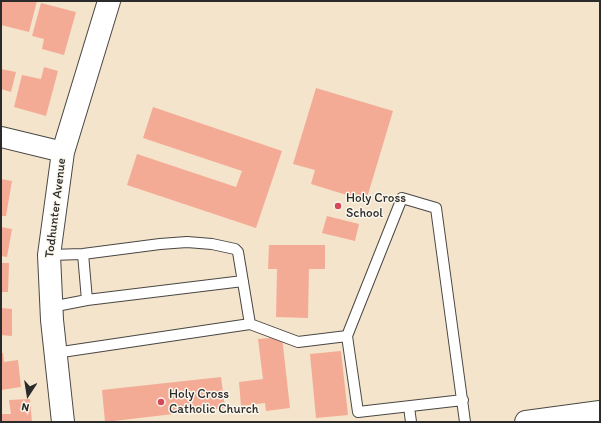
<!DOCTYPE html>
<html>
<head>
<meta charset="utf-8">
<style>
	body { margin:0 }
	#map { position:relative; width:601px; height:423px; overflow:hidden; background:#f4e4cb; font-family:Itim,sans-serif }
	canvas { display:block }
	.frame { position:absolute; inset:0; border:2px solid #2b2b2b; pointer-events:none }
	.north { position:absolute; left:8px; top:375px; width:40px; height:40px; -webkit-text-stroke:3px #fbf7ec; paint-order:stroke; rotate:192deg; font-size:11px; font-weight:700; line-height:16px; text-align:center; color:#2b2b2b }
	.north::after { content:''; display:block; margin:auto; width:14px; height:18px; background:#2b2b2b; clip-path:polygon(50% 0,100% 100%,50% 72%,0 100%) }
</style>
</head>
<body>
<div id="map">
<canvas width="601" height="423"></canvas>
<div class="frame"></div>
<div class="north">N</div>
</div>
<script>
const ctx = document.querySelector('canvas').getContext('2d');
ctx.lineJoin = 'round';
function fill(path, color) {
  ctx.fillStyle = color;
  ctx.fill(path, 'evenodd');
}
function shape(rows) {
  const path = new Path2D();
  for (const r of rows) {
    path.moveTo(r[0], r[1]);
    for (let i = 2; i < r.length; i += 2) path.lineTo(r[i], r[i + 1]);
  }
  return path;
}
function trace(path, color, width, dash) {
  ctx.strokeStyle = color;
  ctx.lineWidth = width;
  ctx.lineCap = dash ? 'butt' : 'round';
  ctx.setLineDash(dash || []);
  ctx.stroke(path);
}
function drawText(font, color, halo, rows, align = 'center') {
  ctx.font = font + ' Itim,sans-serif';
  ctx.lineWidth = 3;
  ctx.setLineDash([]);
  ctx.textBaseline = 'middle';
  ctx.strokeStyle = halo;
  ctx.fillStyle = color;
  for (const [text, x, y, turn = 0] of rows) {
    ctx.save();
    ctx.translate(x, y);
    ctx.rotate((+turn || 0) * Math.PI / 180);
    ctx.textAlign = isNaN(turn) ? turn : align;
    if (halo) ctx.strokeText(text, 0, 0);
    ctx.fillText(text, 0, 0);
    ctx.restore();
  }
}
fill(shape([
	[1,1,37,1,29,32,1,25],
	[41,3,76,12,64,55,42,49,44,39,32,36],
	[44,67,58,71,46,116,14,107,22,75,41,79],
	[1,69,16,72,11,92,1,89],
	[316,88,393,111,366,201,311,184,315,170,293,164],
	[153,107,282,151,256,228,127,185,137,154,236,187,242,171,143,138],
	[1,179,12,181,6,216,1,216],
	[327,216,359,224,355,241,322,233],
	[1,227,12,229,7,257,1,256],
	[269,245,325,245,325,269,309,269,308,318,276,317,277,269,268,269],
	[1,263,9,263,8,292,1,292],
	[1,308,12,309,12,336,1,335],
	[282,337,290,408,266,411,265,403,241,406,239,382,263,379,258,339],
	[341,351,348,415,316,418,310,354],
	[1,353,3,353,4,362,18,360,21,387,1,390],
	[221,377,225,408,105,422,102,390],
	[30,399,32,422,1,422,1,414,11,414,9,400]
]), '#f4ab96');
const service = shape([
	[83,254,87,300],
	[49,255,83,254,160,244,187,242,212,244,235,249,238,252,250,324],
	[51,307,87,300,243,281],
	[347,336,402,198,436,208,465,422],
	[55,353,250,324,298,342,347,336,358,412,463,400],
	[409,407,411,422]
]);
const minor = shape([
	[1,137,63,152]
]);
const tertiary = shape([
	[63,422,52,320,49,255,63,152,109,1],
	[526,422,600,412]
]);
trace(service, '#494743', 12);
trace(minor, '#494743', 22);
trace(tertiary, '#494743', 24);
trace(service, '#fff', 10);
trace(minor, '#fff', 20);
trace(tertiary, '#fff', 22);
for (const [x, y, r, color] of [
	[338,206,4,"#d1495b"],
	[161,402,4,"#d1495b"]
]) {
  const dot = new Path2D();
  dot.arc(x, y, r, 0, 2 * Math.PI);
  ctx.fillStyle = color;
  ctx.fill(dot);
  trace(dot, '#fbf7ec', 1.5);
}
drawText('13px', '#2b2b2b', '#fbf7ec', [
	["Holy Cross",346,199],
	["School",346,214],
	["Holy Cross",169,395],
	["Catholic Church",169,410]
], 'left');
drawText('13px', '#2b2b2b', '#fbf7ec', [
	["Todhunter Avenue",56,208,-83]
]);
</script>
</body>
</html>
